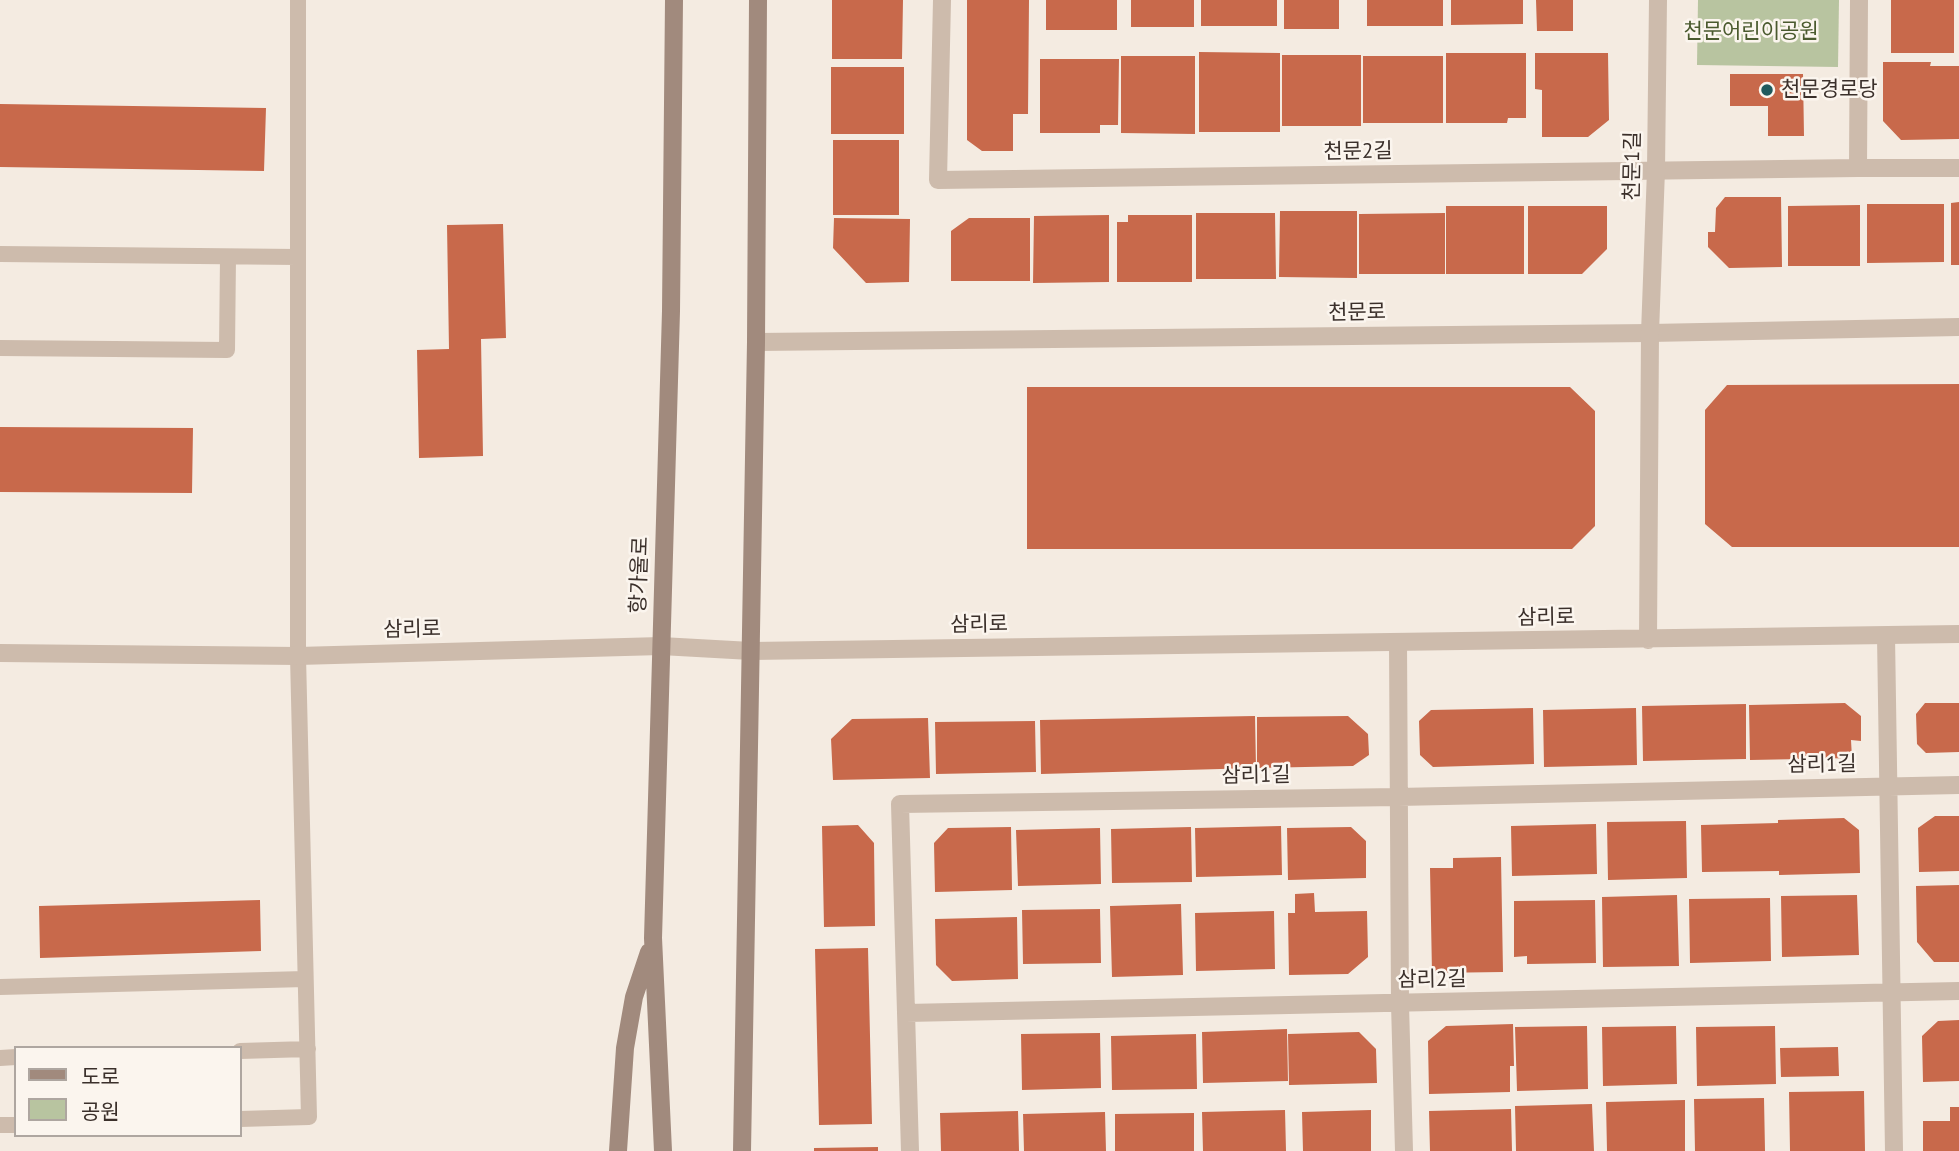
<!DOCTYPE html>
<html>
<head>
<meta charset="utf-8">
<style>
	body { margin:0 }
	#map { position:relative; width:1959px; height:1151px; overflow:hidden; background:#f4ebe1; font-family:"PT Sans","Noto Sans KR",sans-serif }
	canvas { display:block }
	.legend { position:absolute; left:14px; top:1046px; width:228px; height:91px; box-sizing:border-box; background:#fbf5ee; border:2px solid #aea6a0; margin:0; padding:9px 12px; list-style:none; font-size:21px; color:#3b302b }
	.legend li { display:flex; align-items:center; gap:14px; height:35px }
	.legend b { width:35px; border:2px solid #aea6a0 }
</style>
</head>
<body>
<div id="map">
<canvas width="1959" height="1151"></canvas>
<ul class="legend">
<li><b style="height:9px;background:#a18a7d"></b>도로</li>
<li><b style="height:19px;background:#b8c4a0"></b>공원</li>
</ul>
</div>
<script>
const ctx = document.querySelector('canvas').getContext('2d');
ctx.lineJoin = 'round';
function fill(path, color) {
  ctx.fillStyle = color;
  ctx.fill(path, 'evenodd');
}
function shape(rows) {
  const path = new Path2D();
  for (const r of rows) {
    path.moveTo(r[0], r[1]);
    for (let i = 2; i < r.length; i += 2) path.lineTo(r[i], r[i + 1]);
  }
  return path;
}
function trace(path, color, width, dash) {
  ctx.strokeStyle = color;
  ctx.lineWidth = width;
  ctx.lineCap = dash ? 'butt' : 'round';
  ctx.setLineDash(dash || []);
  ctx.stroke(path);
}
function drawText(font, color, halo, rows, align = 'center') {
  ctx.font = font + ' "PT Sans","Noto Sans KR",sans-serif';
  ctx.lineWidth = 5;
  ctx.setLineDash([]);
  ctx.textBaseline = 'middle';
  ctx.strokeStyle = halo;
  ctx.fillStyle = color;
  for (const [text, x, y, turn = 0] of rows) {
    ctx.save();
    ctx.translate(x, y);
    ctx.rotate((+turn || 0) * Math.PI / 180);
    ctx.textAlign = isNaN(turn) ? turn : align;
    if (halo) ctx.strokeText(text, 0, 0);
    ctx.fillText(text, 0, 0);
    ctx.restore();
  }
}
fill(shape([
	[1698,0,1839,0,1838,67,1697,65]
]), '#b8c4a0');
fill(shape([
	[832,0,903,0,902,59,832,59],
	[967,0,1029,0,1028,114,1013,114,1013,151,982,151,967,140],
	[1046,0,1117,0,1117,30,1046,30],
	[1131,0,1194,0,1194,27,1131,27],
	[1201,0,1277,0,1277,26,1201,26],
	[1284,0,1339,0,1339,29,1284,29],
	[1367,0,1443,0,1443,26,1367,26],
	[1451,0,1523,0,1523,24,1451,25],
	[1536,0,1573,0,1573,31,1537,31],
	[1891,0,1954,0,1954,53,1891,53],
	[1199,52,1280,53,1280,132,1199,132],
	[1446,53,1526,53,1526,118,1508,118,1507,123,1446,123],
	[1535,53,1608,53,1609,120,1588,137,1542,137,1542,90,1535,89],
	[1282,55,1361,55,1361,126,1282,126],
	[1121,56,1195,56,1195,134,1121,133],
	[1363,56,1443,56,1443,123,1363,123],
	[1040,59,1119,59,1118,125,1100,125,1100,133,1040,133],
	[1883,62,1931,62,1930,66,1959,66,1959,139,1901,140,1883,121],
	[831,67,904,67,904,134,831,134],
	[1730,74,1803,74,1804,136,1768,136,1768,106,1730,106],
	[0,104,266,108,264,171,0,167],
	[833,140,899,140,899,215,833,215],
	[1725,197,1781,197,1782,267,1729,268,1708,247,1708,232,1715,232,1716,208],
	[1959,202,1959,265,1951,265,1951,203],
	[1867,204,1944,204,1944,262,1867,263],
	[1860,205,1860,266,1788,266,1788,206],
	[1446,206,1524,206,1524,274,1446,274],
	[1528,206,1607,206,1607,249,1582,274,1528,274],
	[1280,211,1357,211,1357,278,1279,277],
	[1196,213,1275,213,1276,279,1196,279],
	[1445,213,1445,274,1359,274,1359,214],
	[1109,215,1109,282,1033,283,1034,216],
	[1128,215,1192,215,1192,282,1117,282,1117,222,1128,222],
	[834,218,910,219,909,282,866,283,833,248],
	[969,218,1030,218,1030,281,951,281,951,231],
	[503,224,506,338,481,339,483,456,419,458,417,350,449,349,447,225],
	[1959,384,1959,547,1732,547,1705,524,1705,410,1727,385],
	[1027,387,1570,387,1595,411,1595,526,1572,549,1027,549],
	[0,427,193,428,192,493,0,492],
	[1845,703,1861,716,1861,741,1851,740,1852,758,1750,760,1749,705],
	[1925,703,1959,703,1959,752,1926,753,1917,744,1916,714],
	[1746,704,1746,759,1643,761,1642,706],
	[1533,708,1534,764,1433,767,1420,755,1419,721,1431,710],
	[1636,708,1637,765,1544,767,1543,710],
	[1255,716,1256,768,1041,774,1040,720],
	[1348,716,1368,734,1369,755,1353,766,1257,768,1257,717],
	[928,718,930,778,833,780,831,739,852,719],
	[1035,721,1036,772,936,774,935,722],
	[1935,816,1959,816,1959,871,1919,872,1918,828],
	[1844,818,1859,830,1860,873,1779,875,1779,871,1702,872,1701,825,1778,823,1778,820],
	[1686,821,1687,878,1608,880,1607,822],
	[1596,824,1597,874,1512,876,1511,826],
	[858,825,874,843,875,926,824,927,822,826],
	[1281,826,1282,875,1196,877,1195,828],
	[1011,827,1012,890,935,892,934,843,948,828],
	[1191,827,1192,882,1112,883,1111,829],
	[1351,827,1366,841,1366,878,1288,880,1287,828],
	[1100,828,1101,884,1018,886,1016,830],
	[1501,857,1503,972,1432,973,1430,868,1453,868,1453,858],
	[1959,885,1959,962,1934,962,1917,942,1916,886],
	[1314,893,1315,912,1367,911,1368,957,1348,974,1289,975,1288,913,1295,913,1295,894],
	[1677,895,1679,966,1603,967,1602,897],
	[1857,895,1859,955,1782,957,1781,896],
	[1770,898,1771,961,1690,963,1689,899],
	[260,900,261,951,40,958,39,906],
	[1595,900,1596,963,1527,964,1527,956,1514,957,1514,901],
	[1181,904,1183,975,1112,977,1110,906],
	[1100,909,1101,963,1023,964,1022,910],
	[1274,911,1275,969,1196,971,1195,913],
	[1017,917,1018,979,952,981,936,965,935,919],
	[868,948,872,1124,819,1125,815,949],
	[1959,1020,1959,1081,1923,1082,1922,1036,1938,1021],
	[1513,1024,1514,1066,1510,1066,1510,1092,1429,1094,1428,1041,1446,1026],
	[1587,1026,1588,1089,1517,1091,1515,1027],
	[1676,1026,1677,1084,1603,1086,1602,1027],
	[1775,1026,1776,1084,1697,1086,1696,1027],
	[1287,1029,1288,1081,1203,1083,1202,1032],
	[1359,1032,1376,1049,1377,1083,1289,1085,1288,1034],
	[1100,1033,1101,1088,1022,1090,1021,1034],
	[1196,1034,1197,1089,1112,1090,1111,1036],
	[1838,1047,1839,1076,1781,1077,1780,1048],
	[1864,1091,1865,1151,1790,1151,1789,1092],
	[1764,1098,1765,1151,1695,1151,1694,1099],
	[1685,1100,1685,1151,1607,1151,1606,1102],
	[1592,1104,1594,1151,1516,1151,1515,1106],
	[1950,1107,1959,1107,1959,1151,1923,1151,1923,1121,1950,1121],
	[1511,1109,1512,1151,1430,1151,1429,1111],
	[1285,1110,1286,1151,1203,1151,1202,1112],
	[1371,1110,1371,1151,1303,1151,1302,1112],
	[1018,1111,1019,1151,941,1151,940,1113],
	[1105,1112,1106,1151,1024,1151,1023,1114],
	[1194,1113,1194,1151,1115,1151,1115,1114],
	[878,1147,878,1151,814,1151,814,1148]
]), '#c8694b');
trace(shape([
	[0,254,297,257],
	[0,348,227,350,228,257],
	[0,987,305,979],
	[240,1051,308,1049],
	[0,1058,16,1057],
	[240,1119,309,1117,298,656,298,0],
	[0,1125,16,1125]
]), '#cdbbac', 16);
trace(shape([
	[942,0,938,180,1858,168,1959,168],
	[1858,168,1859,0],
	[756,342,1650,333,1959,327],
	[1886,636,1894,1151],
	[1398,642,1400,1004,1404,1151],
	[906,1013,1959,991],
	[910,1151,900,804,1398,797,1959,785]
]), '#cdbbac', 18);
trace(shape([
	[1648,640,1650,333,1656,170,1658,0],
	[0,653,298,656,661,646,751,651,1959,634]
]), '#cdbbac', 18);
trace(shape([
	[618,1151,625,1048,634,997,649,952],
	[663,1151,653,938,671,311,674,0],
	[742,1151,756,342,758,0]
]), '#a18a7d', 18);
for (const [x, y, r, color] of [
	[1767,90,7,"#1f5a5e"]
]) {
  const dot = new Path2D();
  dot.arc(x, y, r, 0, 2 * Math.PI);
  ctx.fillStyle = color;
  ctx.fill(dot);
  trace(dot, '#fbf5ee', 2.5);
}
drawText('21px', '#4a5a2e', '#fbf5ee', [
	["천문어린이공원",1751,32]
]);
drawText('21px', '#3b302b', '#fbf5ee', [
	["천문경로당",1781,90]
], 'left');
drawText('21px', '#3b302b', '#fbf5ee', [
	["천문2길",1358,152,-1],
	["천문1길",1633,166,-89],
	["천문로",1357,313,-1],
	["항가울로",640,575,-88],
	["삼리로",1546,618,-1],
	["삼리로",979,625,-1],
	["삼리로",412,630,-1],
	["삼리1길",1822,765,-1],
	["삼리1길",1256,776,-1],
	["삼리2길",1432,980,-1]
]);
</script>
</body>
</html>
